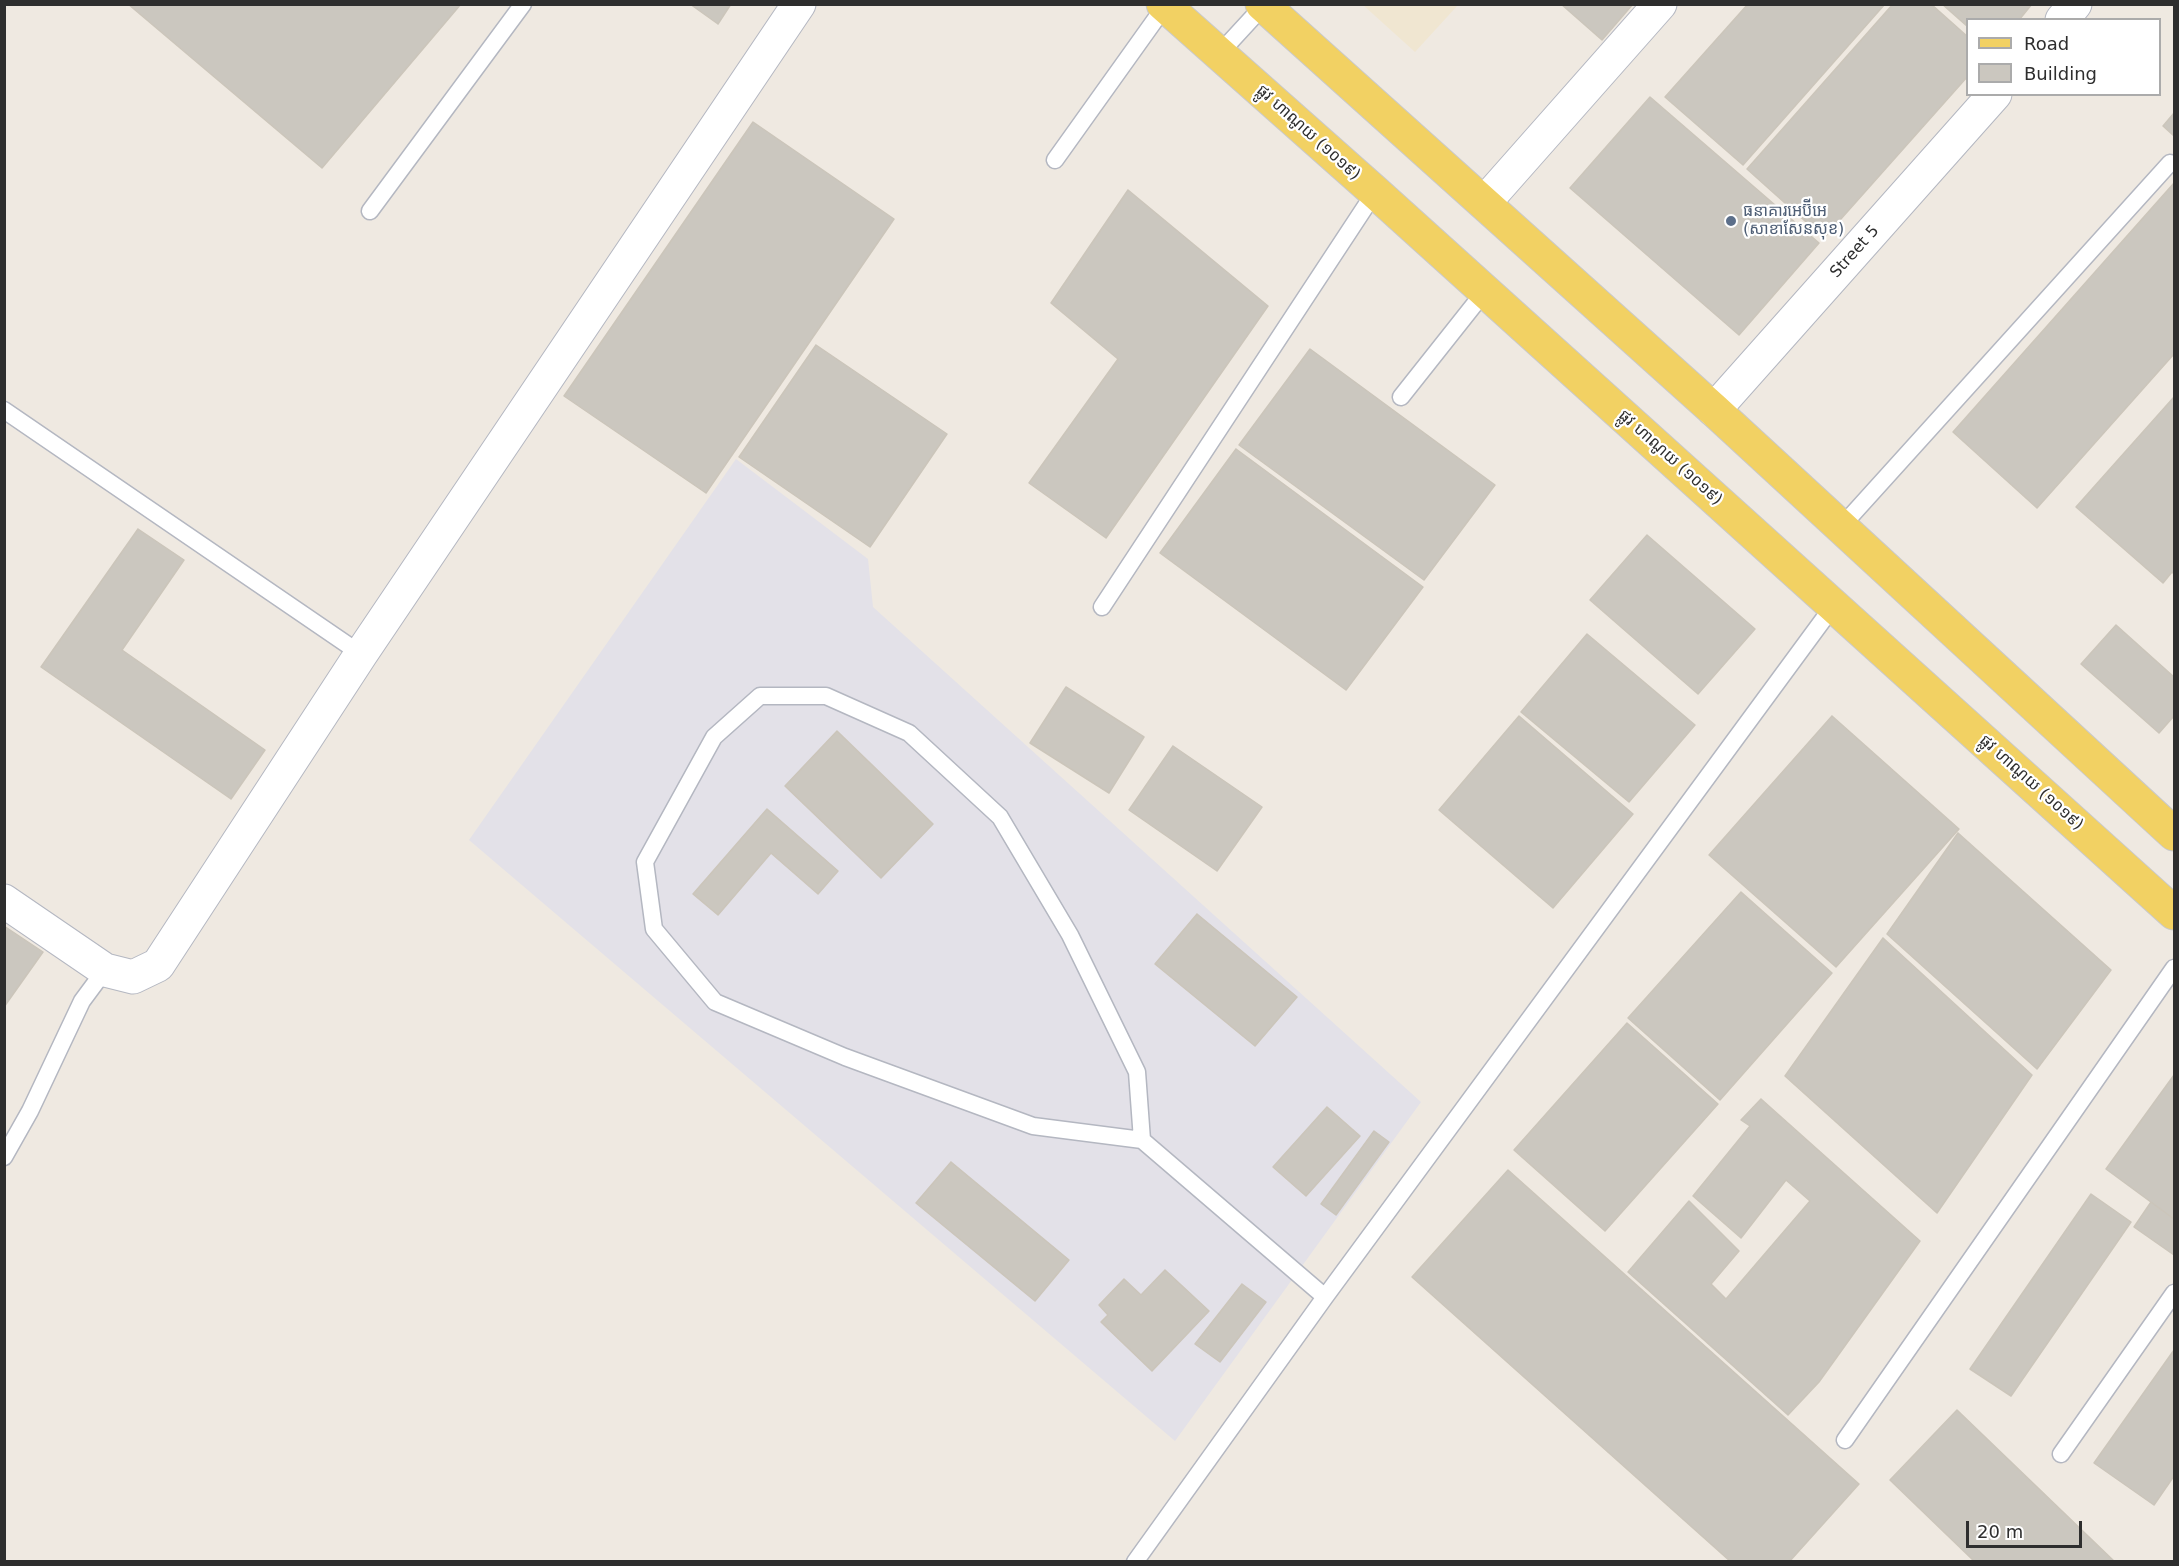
<!DOCTYPE html>
<html>
<head>
<meta charset="utf-8">
<style>
	body { margin:0 }
	#map { position:relative; width:2179px; height:1566px; overflow:hidden; background:#efe9e1; font-family:"DejaVu Sans",sans-serif }
	canvas { display:block }
	.frame { position:absolute; inset:0; border:6px solid #2e2e2e; pointer-events:none }
	.legend { position:absolute; left:1966px; top:18px; width:195px; height:78px; box-sizing:border-box; background:#fff; border:2px solid #ababab; margin:0; padding:8px 10px; list-style:none; font-size:18px; color:#2e2e2e }
	.legend li { display:flex; align-items:center; gap:12px; height:30px }
	.legend b { width:30px; border:2px solid #ababab }
	.scale { position:absolute; left:1966px; top:1521px; width:116px; height:27px; box-sizing:border-box; border:3px solid #2e2e2e; border-top:0; padding-left:8px; font-size:18px; line-height:21px; white-space:nowrap; color:#2e2e2e; -webkit-text-stroke:4px #fff; paint-order:stroke }
</style>
</head>
<body>
<div id="map">
<canvas width="2179" height="1566"></canvas>
<div class="frame"></div>
<ul class="legend">
<li><b style="height:8px;background:#f2d163"></b>Road</li>
<li><b style="height:16px;background:#cbc7bf"></b>Building</li>
</ul>
<div class="scale">20 m</div>
</div>
<script>
const ctx = document.querySelector('canvas').getContext('2d');
ctx.lineJoin = 'round';
function fill(path, color) {
  ctx.fillStyle = color;
  ctx.fill(path, 'evenodd');
}
function shape(rows) {
  const path = new Path2D();
  for (const r of rows) {
    path.moveTo(r[0], r[1]);
    for (let i = 2; i < r.length; i += 2) path.lineTo(r[i], r[i + 1]);
  }
  return path;
}
function trace(path, color, width, dash) {
  ctx.strokeStyle = color;
  ctx.lineWidth = width;
  ctx.lineCap = dash ? 'butt' : 'round';
  ctx.setLineDash(dash || []);
  ctx.stroke(path);
}
function drawText(font, color, halo, rows, align = 'center') {
  ctx.font = font + ' "DejaVu Sans","Noto Sans Khmer",sans-serif';
  ctx.lineWidth = 4.5;
  ctx.setLineDash([]);
  ctx.textBaseline = 'middle';
  ctx.strokeStyle = halo;
  ctx.fillStyle = color;
  for (const [text, x, y, turn = 0] of rows) {
    ctx.save();
    ctx.translate(x, y);
    ctx.rotate((+turn || 0) * Math.PI / 180);
    ctx.textAlign = isNaN(turn) ? turn : align;
    if (halo) ctx.strokeText(text, 0, 0);
    ctx.fillText(text, 0, 0);
    ctx.restore();
  }
}
fill(shape([
	[736,459,868,559,873,607,1421,1102,1175,1441,469,840]
]), '#e3e1e8');
fill(shape([
	[1363,5,1458,5,1415,52]
]), '#f0e6d1');
const building = shape([
	[128,4,461,4,322,168,128,4],
	[690,4,731,4,718,24,690,4],
	[1561,4,1633,4,1602,40,1561,4],
	[1748,4,1885,4,1743,165,1665,97,1748,4],
	[1893,4,1931,4,1968,37,1968,76,1824,238,1747,169,1893,4],
	[1942,4,2032,4,2019,20,1968,20,1968,27,1942,4],
	[1650,97,1819,243,1739,335,1570,188,1650,97],
	[2174,113,2174,136,2163,126,2174,113],
	[753,122,894,219,706,493,564,396,753,122],
	[2174,183,2174,354,2037,508,1953,432,2174,183],
	[1128,190,1268,306,1106,538,1029,483,1118,359,1051,303,1128,190],
	[816,345,947,434,870,547,739,457,816,345],
	[1310,349,1495,485,1424,580,1239,445,1310,349],
	[2174,397,2174,574,2172,572,2163,583,2076,507,2174,397],
	[1236,449,1423,587,1346,690,1160,553,1236,449],
	[138,529,184,560,122,650,265,750,231,799,41,667,138,529],
	[1647,535,1755,629,1698,694,1590,600,1647,535],
	[2116,625,2174,677,2174,716,2159,733,2081,664,2116,625],
	[1587,634,1695,725,1629,802,1521,712,1587,634],
	[1066,687,1144,737,1109,793,1030,743,1066,687],
	[1519,716,1633,814,1553,908,1439,810,1519,716],
	[1832,716,1959,829,1836,967,1709,855,1832,716],
	[837,731,933,824,881,878,785,786,837,731],
	[1173,746,1262,807,1217,871,1129,810,1173,746],
	[767,809,838,871,818,894,771,853,718,915,693,894,767,809],
	[1958,833,2111,970,2037,1069,1887,934,1958,833],
	[1741,892,1832,973,1720,1100,1628,1018,1741,892],
	[1197,914,1297,997,1255,1046,1155,964,1197,914],
	[4,926,43,952,4,1007,4,926],
	[1883,938,2032,1075,1937,1213,1785,1076,1883,938],
	[1627,1023,1718,1104,1605,1231,1514,1150,1627,1023],
	[2174,1075,2174,1219,2106,1169,2174,1075],
	[1761,1099,1920,1241,1819,1382,1788,1415,1628,1272,1689,1201,1739,1251,1711,1284,1726,1299,1810,1201,1786,1180,1741,1238,1693,1196,1750,1126,1741,1120,1761,1099],
	[1327,1107,1360,1136,1306,1196,1273,1167,1327,1107],
	[1374,1131,1389,1142,1336,1215,1321,1204,1374,1131],
	[951,1162,1069,1260,1035,1301,916,1203,951,1162],
	[1508,1170,1859,1484,1789,1562,1731,1562,1412,1277,1508,1170],
	[2091,1194,2131,1222,2011,1396,1970,1369,2091,1194],
	[2151,1202,2174,1219,2174,1255,2134,1227,2151,1202],
	[1165,1270,1209,1311,1152,1371,1101,1322,1108,1315,1099,1305,1124,1279,1141,1295,1165,1270],
	[1242,1284,1266,1302,1220,1362,1195,1344,1242,1284],
	[2174,1350,2174,1476,2154,1505,2094,1463,2174,1350],
	[1957,1410,2115,1562,1975,1562,1890,1480,1957,1410]
]);
fill(building, '#cbc7bf');
trace(building, '#cbc5ba', 1.5);
const service = shape([
	[1219,54,1265,4],
	[1055,160,1165,6],
	[370,211,523,4],
	[1401,397,1485,291],
	[4,410,361,654],
	[1841,527,2170,163],
	[1102,607,1375,192],
	[1142,1140,1137,1072,1070,935,1000,817,909,733,826,696,760,696,714,737,645,862,654,929,715,1002,845,1057,1033,1126,1142,1140,1325,1297],
	[4,1157,30,1111,82,1001,105,970],
	[1845,1440,2174,968],
	[2061,1454,2174,1293],
	[1135,1562,1325,1297,1834,605]
]);
const minor = shape([
	[2062,20,2075,4],
	[1485,202,1660,4],
	[1714,410,1995,94],
	[4,901,105,970,133,977,158,965,361,654,799,4]
]);
const primary = shape([
	[1163,4,1375,192,2174,913],
	[1262,4,1714,410,2174,834]
]);
trace(service, '#b4b7c1', 19);
trace(minor, '#b4b7c1', 35);
trace(primary, '#c9c9c9', 35);
trace(service, '#fff', 16);
trace(minor, '#fff', 33);
trace(primary, '#f2d163', 33);
for (const [x, y, r, color] of [
	[1731,221,6,"#5c6f8a"]
]) {
  const dot = new Path2D();
  dot.arc(x, y, r, 0, 2 * Math.PI);
  ctx.fillStyle = color;
  ctx.fill(dot);
  trace(dot, '#fff', 2);
}
drawText('16px', '#2e2e2e', '#fff', [
	["ផ្លូវ ហាណូយ (១០១៩)",1308,133,42],
	["Street 5",1855,252,-48],
	["ផ្លូវ ហាណូយ (១០១៩)",1670,458,42],
	["ផ្លូវ ហាណូយ (១០១៩)",2031,783,42]
]);
drawText('16px', '#4e5e75', '#fff', [
	["ធនាគារអេប៊ីអេ",1743,212],
	["(សាខាសែនសុខ)",1743,230]
], 'left');
</script>
</body>
</html>
